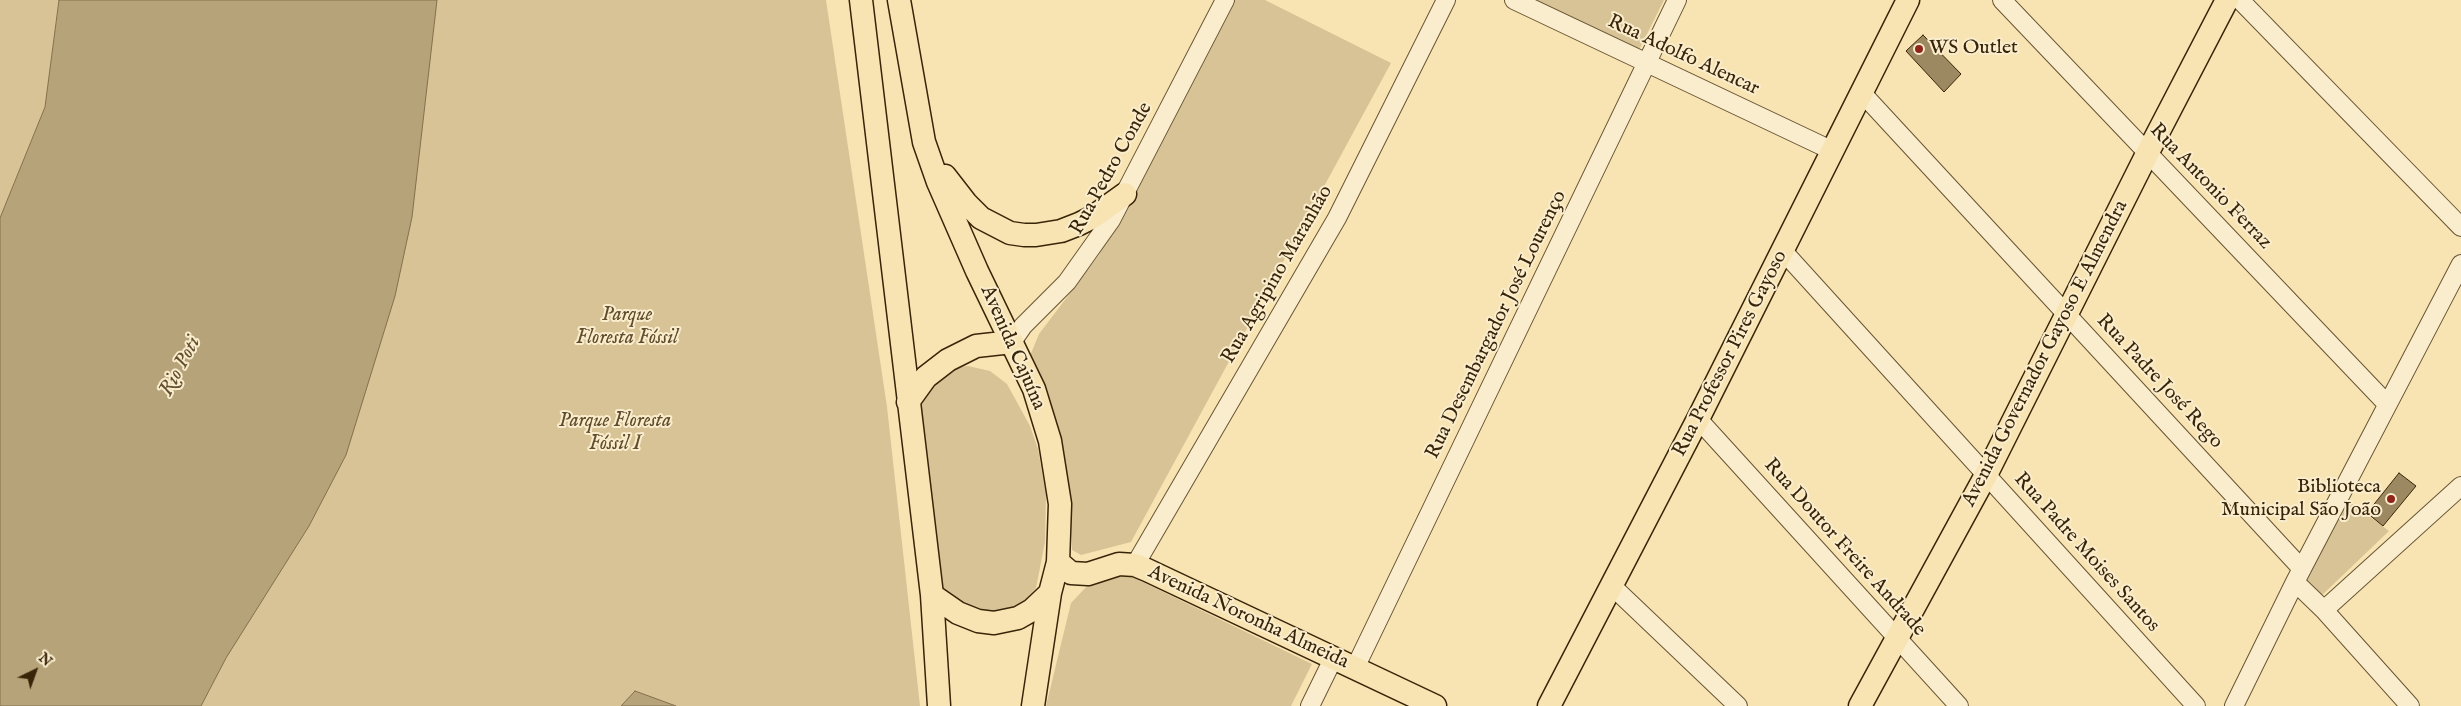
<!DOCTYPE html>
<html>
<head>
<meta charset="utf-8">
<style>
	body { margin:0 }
	#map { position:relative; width:2461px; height:706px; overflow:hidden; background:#f8e4b2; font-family:"IM FELL English",serif }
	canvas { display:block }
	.north { position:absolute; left:10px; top:646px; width:50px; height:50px; -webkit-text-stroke:4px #faedcd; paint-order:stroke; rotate:42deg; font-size:14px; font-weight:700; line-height:20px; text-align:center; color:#382409 }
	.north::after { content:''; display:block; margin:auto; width:18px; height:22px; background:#382409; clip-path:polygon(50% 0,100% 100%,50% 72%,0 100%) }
</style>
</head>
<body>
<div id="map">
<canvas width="2461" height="706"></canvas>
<div class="north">N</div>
</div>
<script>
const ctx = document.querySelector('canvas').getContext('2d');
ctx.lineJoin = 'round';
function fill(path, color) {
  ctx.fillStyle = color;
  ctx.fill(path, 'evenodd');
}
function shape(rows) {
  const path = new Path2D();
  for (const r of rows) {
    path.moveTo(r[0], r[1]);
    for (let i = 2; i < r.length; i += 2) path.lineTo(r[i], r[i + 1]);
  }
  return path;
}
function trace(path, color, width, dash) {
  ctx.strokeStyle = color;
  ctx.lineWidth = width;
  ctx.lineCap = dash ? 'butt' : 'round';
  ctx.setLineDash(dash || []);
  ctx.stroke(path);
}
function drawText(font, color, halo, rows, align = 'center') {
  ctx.font = font + ' "IM FELL English",serif';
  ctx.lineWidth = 4;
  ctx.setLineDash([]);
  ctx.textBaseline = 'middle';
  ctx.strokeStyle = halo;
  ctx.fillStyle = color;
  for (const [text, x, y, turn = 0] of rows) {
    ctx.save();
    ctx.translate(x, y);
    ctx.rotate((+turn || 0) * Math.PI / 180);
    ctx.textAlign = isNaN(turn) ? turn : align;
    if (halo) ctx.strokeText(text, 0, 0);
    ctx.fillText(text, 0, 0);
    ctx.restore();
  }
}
fill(shape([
	[0,0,59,0,45,107,0,218],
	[433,0,826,0,887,407,920,706,193,706],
	[1232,0,1265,0,1391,63,1131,542,1081,555,1072,550,1070,491,1061,450,1027,363,1039,334,1099,255],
	[1537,0,1664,0,1639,50],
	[968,366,990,371,1007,384,1030,426,1038,449,1046,495,1045,542,1036,588,1020,605,998,613,976,613,942,589,919,400,924,390,957,367],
	[2347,500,2389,531,2318,599,2300,580],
	[1122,572,1312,664,1291,706,1046,706,1071,603,1089,584]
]), '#d7c395');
const water = shape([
	[59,0,437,0,412,217,395,296,346,455,309,526,226,658,201,706,0,706,0,218,45,107,59,0],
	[635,691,676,706,621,706,635,691]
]);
fill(water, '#b7a379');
trace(water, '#84704c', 1);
const building = shape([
	[1923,35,1961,74,1944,92,1906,51,1923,35],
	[2399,473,2416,486,2383,526,2367,513,2399,473]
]);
fill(building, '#9c8861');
trace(building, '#382409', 1);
const minor = shape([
	[1514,0,1833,151],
	[2002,0,2387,404],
	[2240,0,2461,227],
	[1862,93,2302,569],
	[1783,251,2196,706],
	[1012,342,1023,326,1067,282,1111,220,1225,0],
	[1698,419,1959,706],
	[1135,565,1337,218,1446,0],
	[2295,582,2324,610,2410,706],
	[1612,586,1738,706],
	[2324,610,2461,486],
	[1355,668,1677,0],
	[1310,706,1334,657],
	[2234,706,2295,582,2461,264]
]);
const major = shape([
	[861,0,932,595,939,706],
	[899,0,924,142,938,182,977,271,1034,389,1050,441,1060,504,1058,562,1050,593,1033,706],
	[945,176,966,203,981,218,1010,233,1024,235,1036,235,1061,231,1079,224,1093,217,1125,194],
	[908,402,926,377,948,360,976,346,1012,342],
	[1058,562,1071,573,1088,574,1119,564,1135,565,1147,570,1435,706],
	[932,595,958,613,978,621,994,623,1018,618,1032,610,1050,593],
	[1549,706,1698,419,1908,0],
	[1860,706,1986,475,2148,152,2227,0]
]);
trace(minor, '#685433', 20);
trace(major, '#382409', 25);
trace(minor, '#faedcd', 18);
trace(major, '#f8e4b2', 22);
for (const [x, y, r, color] of [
	[1919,49,5,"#8f2418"],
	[2391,499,5,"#8f2418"]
]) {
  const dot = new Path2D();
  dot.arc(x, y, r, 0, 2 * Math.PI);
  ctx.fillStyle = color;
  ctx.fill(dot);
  trace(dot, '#faedcd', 2);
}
drawText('20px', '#382409', '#faedcd', [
	["WS Outlet",1929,49],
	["Biblioteca",2381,488,"right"],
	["Municipal São João",2381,511,"right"]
], 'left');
drawText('20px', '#382409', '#faedcd', [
	["Rua Adolfo Alencar",1683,56,25],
	["Rua Pedro Conde",1112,169,-61],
	["Rua Antonio Ferraz",2210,187,46],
	["Rua Agripino Maranhão",1278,275,-60],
	["Rua Desembargador José Lourenço",1497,325,-64],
	["Avenida Cajuína",1012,348,66],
	["Rua Professor Pires Gayoso",1731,354,-63],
	["Avenida Governador Gayoso E Almendra",2046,354,-63],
	["Rua Padre José Rego",2159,382,47],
	["Rua Doutor Freire Andrade",1844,548,48],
	["Rua Padre Moises Santos",2086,553,48],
	["Avenida Noronha Almeida",1248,618,25]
]);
drawText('italic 20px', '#604c2c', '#faedcd', [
	["Parque",627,316],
	["Floresta Fóssil",627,339],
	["Parque Floresta",615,422],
	["Fóssil I",615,445]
]);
drawText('italic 21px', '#645030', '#faedcd', [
	["Rio Poti",181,367,-62]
]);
</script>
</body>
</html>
